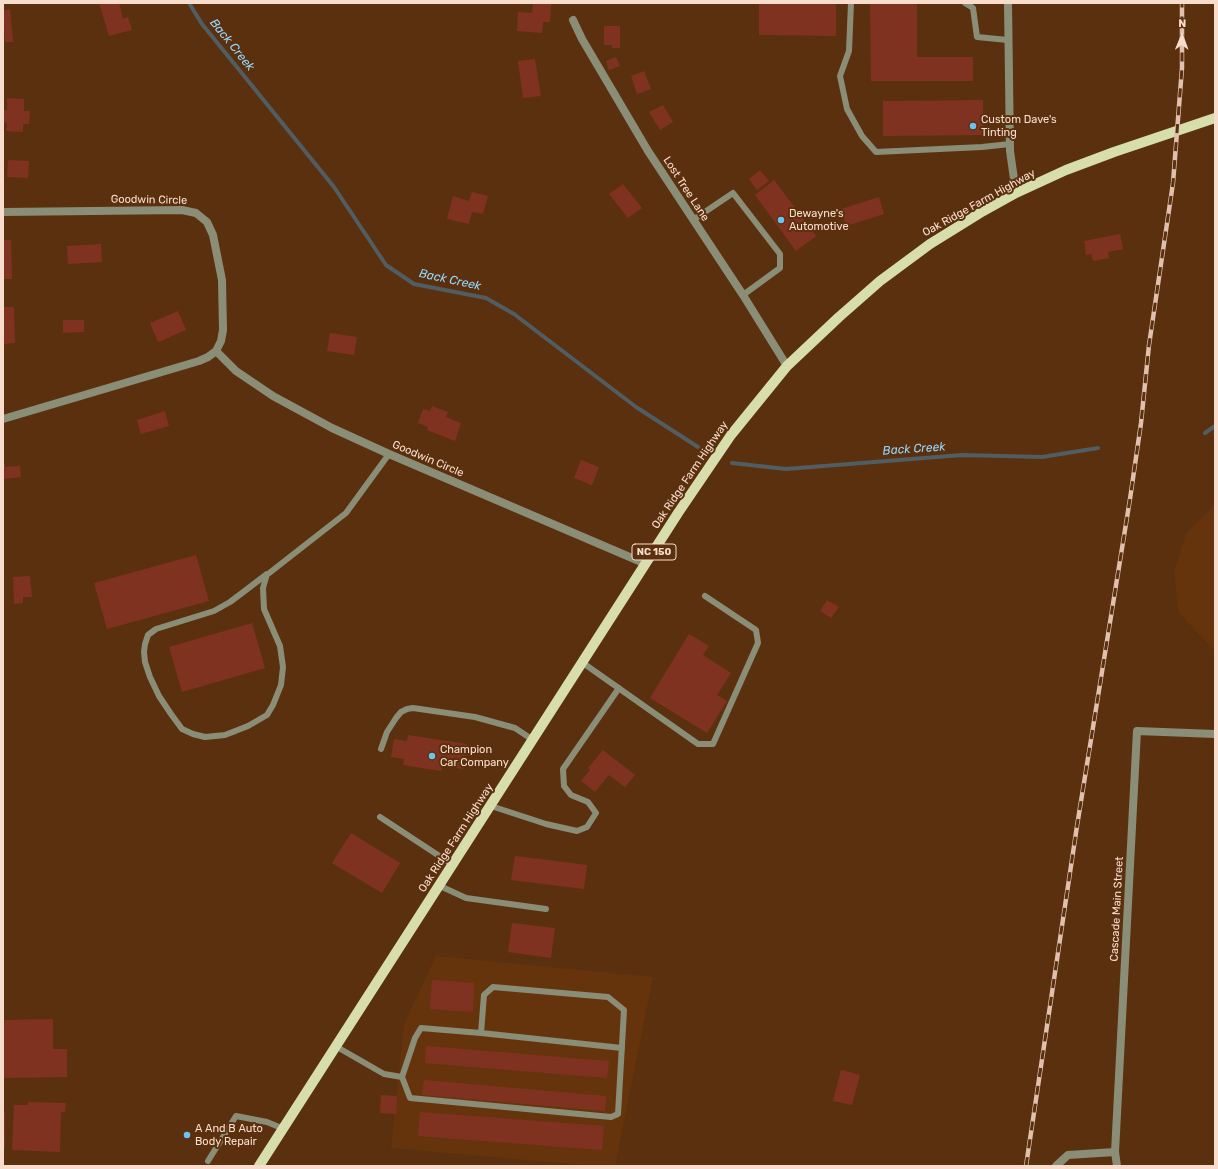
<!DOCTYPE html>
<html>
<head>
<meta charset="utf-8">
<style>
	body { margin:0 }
	#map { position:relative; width:1218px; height:1169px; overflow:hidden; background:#5b300f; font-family:Rubik,sans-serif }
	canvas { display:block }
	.frame { position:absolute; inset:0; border:4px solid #f9ddcc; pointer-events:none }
	.north { position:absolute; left:1162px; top:16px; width:40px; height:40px; -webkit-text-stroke:3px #5b300f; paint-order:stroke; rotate:1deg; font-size:11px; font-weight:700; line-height:16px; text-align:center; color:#f9ddcc }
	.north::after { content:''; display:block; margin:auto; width:14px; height:18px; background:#f9ddcc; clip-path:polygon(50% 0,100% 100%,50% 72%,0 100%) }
</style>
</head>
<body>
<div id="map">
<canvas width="1218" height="1169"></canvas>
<div class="frame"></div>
<div class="north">N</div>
</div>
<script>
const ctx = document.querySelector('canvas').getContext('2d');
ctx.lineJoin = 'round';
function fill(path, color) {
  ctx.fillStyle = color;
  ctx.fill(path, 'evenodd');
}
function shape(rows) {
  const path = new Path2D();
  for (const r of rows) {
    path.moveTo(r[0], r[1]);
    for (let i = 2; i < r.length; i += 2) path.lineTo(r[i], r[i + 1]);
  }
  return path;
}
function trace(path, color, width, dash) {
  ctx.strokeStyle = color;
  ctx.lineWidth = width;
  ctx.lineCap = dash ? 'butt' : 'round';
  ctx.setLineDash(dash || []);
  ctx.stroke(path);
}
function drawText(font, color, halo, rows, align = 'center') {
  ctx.font = font + ' Rubik,sans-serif';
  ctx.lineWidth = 4;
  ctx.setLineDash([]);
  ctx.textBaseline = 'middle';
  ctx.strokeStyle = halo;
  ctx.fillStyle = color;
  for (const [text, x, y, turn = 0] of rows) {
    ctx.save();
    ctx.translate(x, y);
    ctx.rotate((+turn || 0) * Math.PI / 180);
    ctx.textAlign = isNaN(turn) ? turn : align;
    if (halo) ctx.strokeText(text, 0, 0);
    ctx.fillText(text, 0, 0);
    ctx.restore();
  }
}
fill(shape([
	[1215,504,1215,651,1178,612,1174,571,1186,534],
	[436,956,653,977,615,1166,596,1166,391,1148,404,1024]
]), '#66340c');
trace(shape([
	[189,3,202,24,334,187,386,265,414,284,486,298,514,314,636,407,698,447],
	[1205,433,1215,426],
	[732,463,786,469,962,455,1042,457,1098,448]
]), '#505d62', 4);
fill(shape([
	[99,3,119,3,123,19,128,17,132,30,109,36],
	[533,3,551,4,550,22,543,22,542,33,517,31,518,12,532,13],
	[759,3,836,3,836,36,759,35],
	[870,3,917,3,917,57,973,57,973,81,871,81],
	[10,9,13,42,5,42,3,10],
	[604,26,620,26,620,48,612,48,612,45,604,45],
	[616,57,620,66,609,70,606,61],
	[535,59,541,96,523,98,518,61],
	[644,71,651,89,637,94,631,76],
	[7,98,24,99,24,111,30,111,29,124,23,124,23,132,6,131,7,123,3,122,3,110,7,110],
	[983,100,983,135,883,136,883,101],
	[663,105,673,122,660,130,649,112],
	[8,160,29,161,28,178,7,177],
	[760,170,769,181,757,190,749,179],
	[774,180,816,236,796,251,755,195],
	[623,184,642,208,628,218,609,194],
	[472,192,488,196,483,214,472,212,469,224,447,219,453,196,469,201],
	[879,197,884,214,846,226,841,209],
	[1120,234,1123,249,1108,252,1109,258,1093,261,1091,254,1086,255,1084,241],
	[3,240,11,240,12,279,3,279],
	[101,244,102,262,68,264,67,246],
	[3,307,14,307,15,343,3,344],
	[178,311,186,330,158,342,150,323],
	[63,320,84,320,84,332,63,333],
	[330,333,357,337,354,355,327,351],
	[432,406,448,412,446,417,461,423,455,441,427,430,428,427,418,423,423,409,430,411],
	[165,411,169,426,141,434,137,420],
	[581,460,599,467,592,485,574,478],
	[3,464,5,464,5,467,20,466,21,477,3,479],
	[196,555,209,601,107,629,94,583],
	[30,576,32,597,23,597,23,603,14,604,13,577],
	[827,600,839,607,831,618,820,611],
	[252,623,265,668,182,692,169,647],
	[689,634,709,646,703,655,731,673,717,695,727,701,707,733,650,698],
	[408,735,467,744,463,769,442,766,441,771,403,765,404,759,391,757,394,739,407,741],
	[603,750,635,775,625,787,609,775,595,792,581,781,590,770,588,768],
	[351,833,400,863,382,893,332,863],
	[515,856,587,865,584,889,511,880],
	[512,923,555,928,551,958,508,952],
	[432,980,474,983,473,1012,430,1009],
	[53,1019,53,1049,67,1049,67,1077,3,1078,3,1020],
	[426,1046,609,1061,607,1078,425,1063],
	[841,1070,860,1075,852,1105,833,1101],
	[424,1080,606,1096,605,1111,422,1095],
	[381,1095,397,1096,396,1114,380,1113],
	[28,1102,66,1103,65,1112,61,1112,60,1152,12,1150,14,1105,28,1105],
	[3,1112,5,1112,5,1148,3,1148],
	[420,1112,604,1126,602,1150,418,1136]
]), '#803220');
trace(shape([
	[851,3,849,51,840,76,847,109,862,136,876,152,982,147,1010,144],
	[965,3,973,8,977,37,1008,40],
	[693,220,733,193,780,254,780,268,743,295],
	[267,574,263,588,264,609,280,646,283,667,281,685,273,705,267,715,248,726,225,735,205,737,193,734,182,729,171,714,159,696,150,677,145,662,144,652,145,644,148,635,156,629,214,611,230,602,242,593,267,574,268,574,346,513,389,454],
	[583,663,698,744,713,744,758,643,756,630,705,596],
	[381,749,387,732,396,718,401,712,407,709,413,708,475,717,515,728,533,740],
	[491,806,546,824,577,831,587,827,596,813,588,802,571,795,564,786,563,769,619,688],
	[380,817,453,865],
	[440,886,466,898,546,909],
	[481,1033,622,1048],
	[337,1047,384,1074,402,1077,410,1098,611,1117,618,1114,624,1010,608,997,493,987,484,995,481,1033,421,1028,415,1038,402,1077],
	[208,1161,236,1116,267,1122,284,1129]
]), '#8a8e76', 6);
trace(shape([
	[1008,3,1010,151,1016,193],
	[573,20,582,39,648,151,743,295,787,366],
	[3,212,182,210,196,213,207,222,213,235,222,280,223,330,221,341,216,351,208,357,199,361,3,419],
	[216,351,236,371,273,396,332,428,389,454,646,564],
	[1056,1166,1068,1155,1115,1152],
	[1117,1166,1115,1152,1137,731,1215,734]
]), '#8a8e76', 8);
trace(shape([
	[259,1166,678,513,731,435,787,366,839,317,880,281,930,244,980,213,1016,193,1066,170,1114,152,1215,118]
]), '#d7deac', 10);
const rail = shape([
	[1026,1166,1077,826,1130,499,1141,423,1149,345,1173,183,1182,68,1182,3]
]);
trace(rail, '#e0c1ae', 4.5);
trace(rail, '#5b300f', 3, [9]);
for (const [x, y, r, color] of [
	[973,126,4,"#6bc3f2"],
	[781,220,4,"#6bc3f2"],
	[432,756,4,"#6bc3f2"],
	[187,1135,4,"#6bc3f2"]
]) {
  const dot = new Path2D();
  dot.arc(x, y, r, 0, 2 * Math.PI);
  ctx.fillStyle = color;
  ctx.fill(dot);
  trace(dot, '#5b300f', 1.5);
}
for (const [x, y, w] of [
	[654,552,44]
]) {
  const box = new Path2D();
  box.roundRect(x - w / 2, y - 8, w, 16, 3);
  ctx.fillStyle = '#5b300f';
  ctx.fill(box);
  trace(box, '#f9ddcc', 1);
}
drawText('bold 10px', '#f9ddcc', null, [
	["NC 150",654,552]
]);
drawText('11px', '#f9ddcc', '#5b300f', [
	["Custom Dave's",981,120],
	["Tinting",981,133],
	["Dewayne's",789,214],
	["Automotive",789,227],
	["Champion",440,750],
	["Car Company",440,763],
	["A And B Auto",195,1129],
	["Body Repair",195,1142]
], 'left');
drawText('11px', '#f9ddcc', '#5b300f', [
	["Lost Tree Lane",686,189,57],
	["Goodwin Circle",149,200,1],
	["Oak Ridge Farm Highway",979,203,-29],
	["Goodwin Circle",428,459,23],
	["Oak Ridge Farm Highway",690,475,-56],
	["Oak Ridge Farm Highway",456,838,-57],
	["Cascade Main Street",1117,909,-87]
]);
drawText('italic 12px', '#94d7fd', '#5b300f', [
	["Back Creek",232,45,51],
	["Back Creek",450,280,12],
	["Back Creek",914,449,-4]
]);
</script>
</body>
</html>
